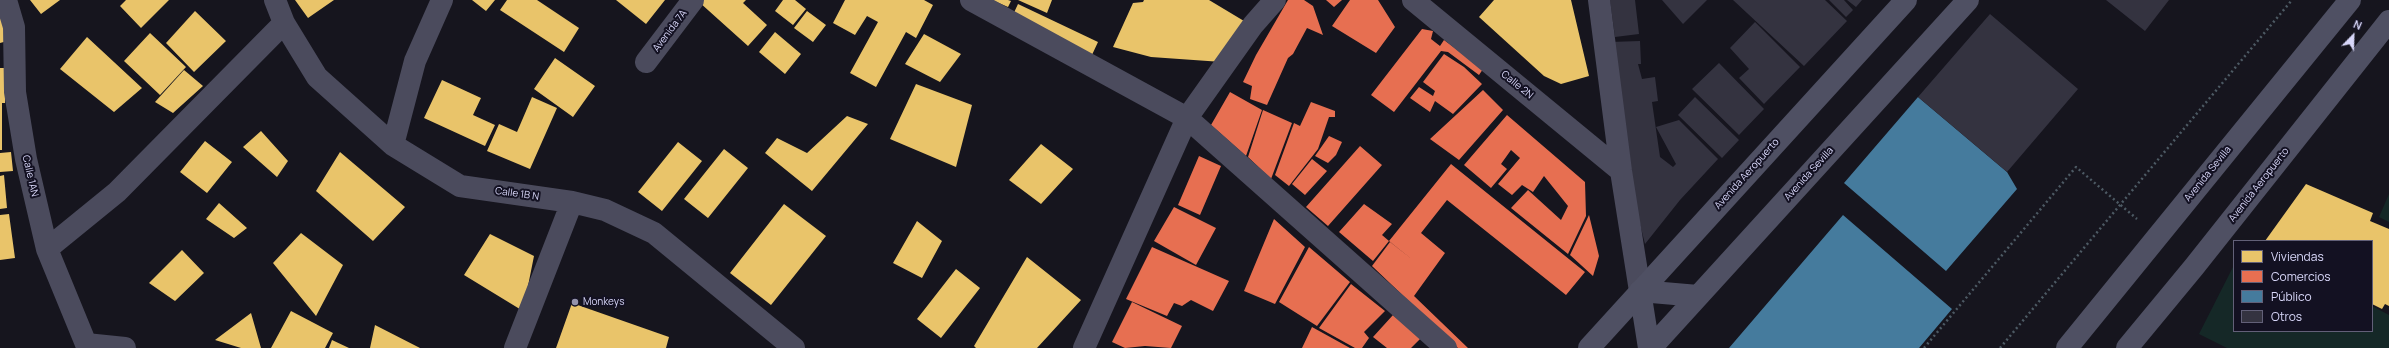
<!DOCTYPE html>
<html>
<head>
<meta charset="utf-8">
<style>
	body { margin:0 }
	#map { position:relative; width:2389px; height:348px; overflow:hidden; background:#16151e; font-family:Manrope,sans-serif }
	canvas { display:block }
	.legend { position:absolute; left:2233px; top:240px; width:140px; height:92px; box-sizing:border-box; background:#131122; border:1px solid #626078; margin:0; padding:5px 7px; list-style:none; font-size:12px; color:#d8d7f9 }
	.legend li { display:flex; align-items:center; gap:8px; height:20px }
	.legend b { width:20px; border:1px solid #626078 }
	.north { position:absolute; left:2333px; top:16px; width:40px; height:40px; -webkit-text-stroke:3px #131122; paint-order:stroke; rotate:23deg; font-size:11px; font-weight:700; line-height:16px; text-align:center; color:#d8d7f9 }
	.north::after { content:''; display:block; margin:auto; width:14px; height:18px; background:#d8d7f9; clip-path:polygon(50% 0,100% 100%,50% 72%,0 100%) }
</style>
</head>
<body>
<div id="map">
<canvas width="2389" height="348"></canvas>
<ul class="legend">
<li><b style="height:11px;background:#e9c46a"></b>Viviendas</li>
<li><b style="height:11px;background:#e76f51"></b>Comercios</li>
<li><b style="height:11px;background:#457b9d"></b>Público</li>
<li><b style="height:11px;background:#343340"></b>Otros</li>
</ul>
<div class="north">N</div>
</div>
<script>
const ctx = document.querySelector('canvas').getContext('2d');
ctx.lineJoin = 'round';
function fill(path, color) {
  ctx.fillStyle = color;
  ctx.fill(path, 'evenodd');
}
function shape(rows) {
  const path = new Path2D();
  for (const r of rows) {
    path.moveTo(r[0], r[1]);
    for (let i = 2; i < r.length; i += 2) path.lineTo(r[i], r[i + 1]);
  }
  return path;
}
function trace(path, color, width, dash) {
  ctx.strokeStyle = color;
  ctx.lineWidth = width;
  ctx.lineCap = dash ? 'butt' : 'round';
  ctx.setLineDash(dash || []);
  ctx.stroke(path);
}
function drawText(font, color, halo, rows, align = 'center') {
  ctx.font = font + ' Manrope,sans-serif';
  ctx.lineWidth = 4;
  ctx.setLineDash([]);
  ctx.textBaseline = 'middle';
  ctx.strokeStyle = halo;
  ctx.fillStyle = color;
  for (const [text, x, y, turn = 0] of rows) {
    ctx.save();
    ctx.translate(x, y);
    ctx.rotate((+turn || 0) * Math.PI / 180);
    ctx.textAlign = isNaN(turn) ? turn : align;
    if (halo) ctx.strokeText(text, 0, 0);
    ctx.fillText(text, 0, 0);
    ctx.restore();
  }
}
fill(shape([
	[2389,194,2389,222,2379,217],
	[2234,265,2234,331,2372,331,2372,306,2389,315,2389,348,2227,348,2199,334]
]), '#152827');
fill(shape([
	[30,0,60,0,41,14],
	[126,0,169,0,141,28,120,6],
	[295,0,334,0,308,18],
	[472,0,495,0,486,11],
	[507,0,537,0,579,28,564,52,500,10],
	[616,0,665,0,646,24],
	[701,0,746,0,743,3,767,25,748,46,699,2],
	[783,0,795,0,806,9,793,25,775,11],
	[845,0,924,0,933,5,916,38,906,32,876,87,850,73,878,22,867,16,855,35,833,23],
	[992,0,1008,0,1011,1,1008,7],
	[1018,0,1052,0,1047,13],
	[1144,0,1209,0,1249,24,1222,62,1151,57,1113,47,1133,3,1143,2],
	[1494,0,1571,0,1589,76,1561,84,1544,76,1479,17],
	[1018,4,1098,42,1091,57,1011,19],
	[195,11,226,41,194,72,166,43],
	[807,11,826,25,813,42,794,28],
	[0,12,11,40,0,43],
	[775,32,801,54,785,74,759,52],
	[150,33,186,67,160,95,124,61],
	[924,34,961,54,940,82,905,64],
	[87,37,142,88,114,112,60,69],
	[555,58,595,86,573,117,534,89],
	[0,68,6,68,5,103,2,103,2,150,0,150],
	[184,70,203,86,173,113,155,102],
	[442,80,481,98,473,115,495,125,485,146,424,118],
	[916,84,972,105,956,167,890,139],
	[532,97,557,108,530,169,487,151,499,124,517,132],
	[847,116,868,124,812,191,765,153,777,138,807,153],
	[261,131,288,161,277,177,243,147],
	[205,141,232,162,207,193,180,172],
	[678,142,702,161,662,211,638,192],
	[1041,144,1073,169,1041,204,1009,180],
	[724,149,748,168,708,218,684,199],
	[11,152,13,171,0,172,0,153],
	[340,152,405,207,373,241,316,191],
	[4,175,7,208,0,209,0,176],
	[2306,184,2373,213,2370,221,2389,229,2389,306,2385,304,2382,309,2372,304,2372,241,2265,241],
	[219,203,247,228,234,238,206,219],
	[784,204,826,236,771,305,730,273],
	[9,214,15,258,0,260,0,215],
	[917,221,942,241,922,278,893,263],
	[301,233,343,265,316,316,273,263],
	[490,234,534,256,523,311,464,275],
	[182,250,204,273,175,301,149,283],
	[1027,257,1081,300,1037,348,976,348,974,346],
	[956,269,980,288,941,338,917,319],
	[572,303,669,337,666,348,556,348],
	[291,311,333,333,325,348,271,348],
	[251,313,261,348,241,348,215,340],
	[375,325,420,348,370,348],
	[332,340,349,348,329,348]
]), '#e9c46a');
fill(shape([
	[1288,0,1304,0,1313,6,1323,35,1307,28,1293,54,1288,58,1267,105,1250,99,1252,86,1243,82,1256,55],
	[1326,0,1342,0,1334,7],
	[1350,0,1378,0,1395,27,1376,53,1332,26],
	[1422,29,1433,31,1431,39,1440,46,1444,40,1483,69,1479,75,1448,52,1441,51,1394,112,1371,95],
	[1444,54,1464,67,1482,84,1453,114,1435,101,1430,112,1410,98,1419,87,1433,96,1435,91,1423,82],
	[1483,90,1503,110,1459,160,1430,139],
	[1230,92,1262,110,1246,156,1211,125],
	[1311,102,1335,111,1335,117,1329,117,1318,149,1289,186,1275,175,1294,123,1300,126],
	[1263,110,1292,123,1271,179,1248,157],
	[1507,115,1585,182,1586,216,1568,254,1511,208,1528,190,1561,220,1568,206,1544,176,1533,192,1522,185,1512,195,1498,184,1520,158,1511,150,1501,164,1507,169,1491,188,1464,165],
	[1329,136,1342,142,1336,155,1328,163,1315,156],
	[1360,146,1382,165,1328,226,1306,207],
	[1199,156,1221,166,1200,215,1178,205],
	[1312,159,1327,171,1305,195,1292,184],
	[1451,164,1585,272,1566,295,1447,200,1421,233,1445,253,1414,296,1468,348,1458,348,1372,266,1390,242,1414,261,1389,241],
	[1364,204,1392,224,1382,235,1389,241,1373,261,1339,232],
	[1174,207,1216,228,1196,265,1154,241],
	[1589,215,1599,256,1593,276,1570,255],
	[1274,219,1305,247,1275,304,1244,291],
	[1152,247,1229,281,1213,311,1191,300,1182,306,1174,303,1167,316,1126,299],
	[1309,247,1350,282,1317,326,1279,302],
	[1351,284,1385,311,1364,332,1369,338,1362,348,1355,348,1319,328],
	[1132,302,1182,326,1171,348,1145,346,1125,348,1112,342],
	[1393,315,1421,338,1411,348,1387,348,1373,337],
	[1312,327,1350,348,1302,348]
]), '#e76f51');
fill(shape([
	[1918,97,2007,172,2017,189,1946,271,1844,183],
	[1843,215,1952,309,1919,348,1729,348]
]), '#457b9d');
fill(shape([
	[1610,0,1635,0,1639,34,1615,37],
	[1662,0,1707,0,1683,24],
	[1733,0,1825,0,1847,21,1804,66],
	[1829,0,1844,0,1853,10,1846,17],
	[1847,0,1862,0,1856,7],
	[2106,0,2169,0,2145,31],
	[1990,14,2078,89,2007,172,1918,97],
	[1755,22,1800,67,1764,104,1739,78,1749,69,1730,48],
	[1640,41,1641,64,1638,64,1642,79,1655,77,1658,101,1652,102,1660,157,1673,167,1676,164,1656,127,1679,120,1718,159,1680,200,1645,244,1634,200,1610,42],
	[1719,63,1764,109,1739,135,1692,89],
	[1695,97,1739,140,1722,158,1678,115]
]), '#343340');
trace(shape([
	[1924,348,2076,167,2137,219],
	[2000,348,2292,0]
]), '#4d5a64', 2.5, [2, 3]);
trace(shape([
	[6,0,14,27,15,92,26,159,47,249,86,344],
	[275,0,284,23,317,77,393,145,460,186,572,202,605,210,654,233,794,348],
	[971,0,1187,118,1446,348],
	[1413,0,1621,171],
	[1599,0,1621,171,1640,291],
	[646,62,693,0],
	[393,145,415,61,442,0],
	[47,249,117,192,284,23],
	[86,344,125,348],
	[515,348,572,202],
	[1084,348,1187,118,1253,25,1275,0]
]), '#4b4b5d', 22);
trace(shape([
	[1589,348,1906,0],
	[1649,348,1640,291,1698,296],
	[1651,348,1968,0],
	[2067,348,2350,0],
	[2127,348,2194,267,2389,21]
]), '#4f5063', 22);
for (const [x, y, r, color] of [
	[575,302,4,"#9493ac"]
]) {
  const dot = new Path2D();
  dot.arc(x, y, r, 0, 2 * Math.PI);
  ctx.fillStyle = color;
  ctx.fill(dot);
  trace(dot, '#131122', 1.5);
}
drawText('10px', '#d8d7f9', '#131122', [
	["Avenida 7A",670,31,-53],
	["Calle 2N",1517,85,39],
	["Avenida Aeropuerto",1747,174,-48],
	["Avenida Sevilla",1809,174,-48],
	["Avenida Sevilla",2208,174,-51],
	["Calle 1AN",30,176,77],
	["Avenida Aeropuerto",2259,185,-52],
	["Calle 1B N",517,194,8]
]);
drawText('10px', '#d8d7f9', '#131122', [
	["Monkeys",583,302]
], 'left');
</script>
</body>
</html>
